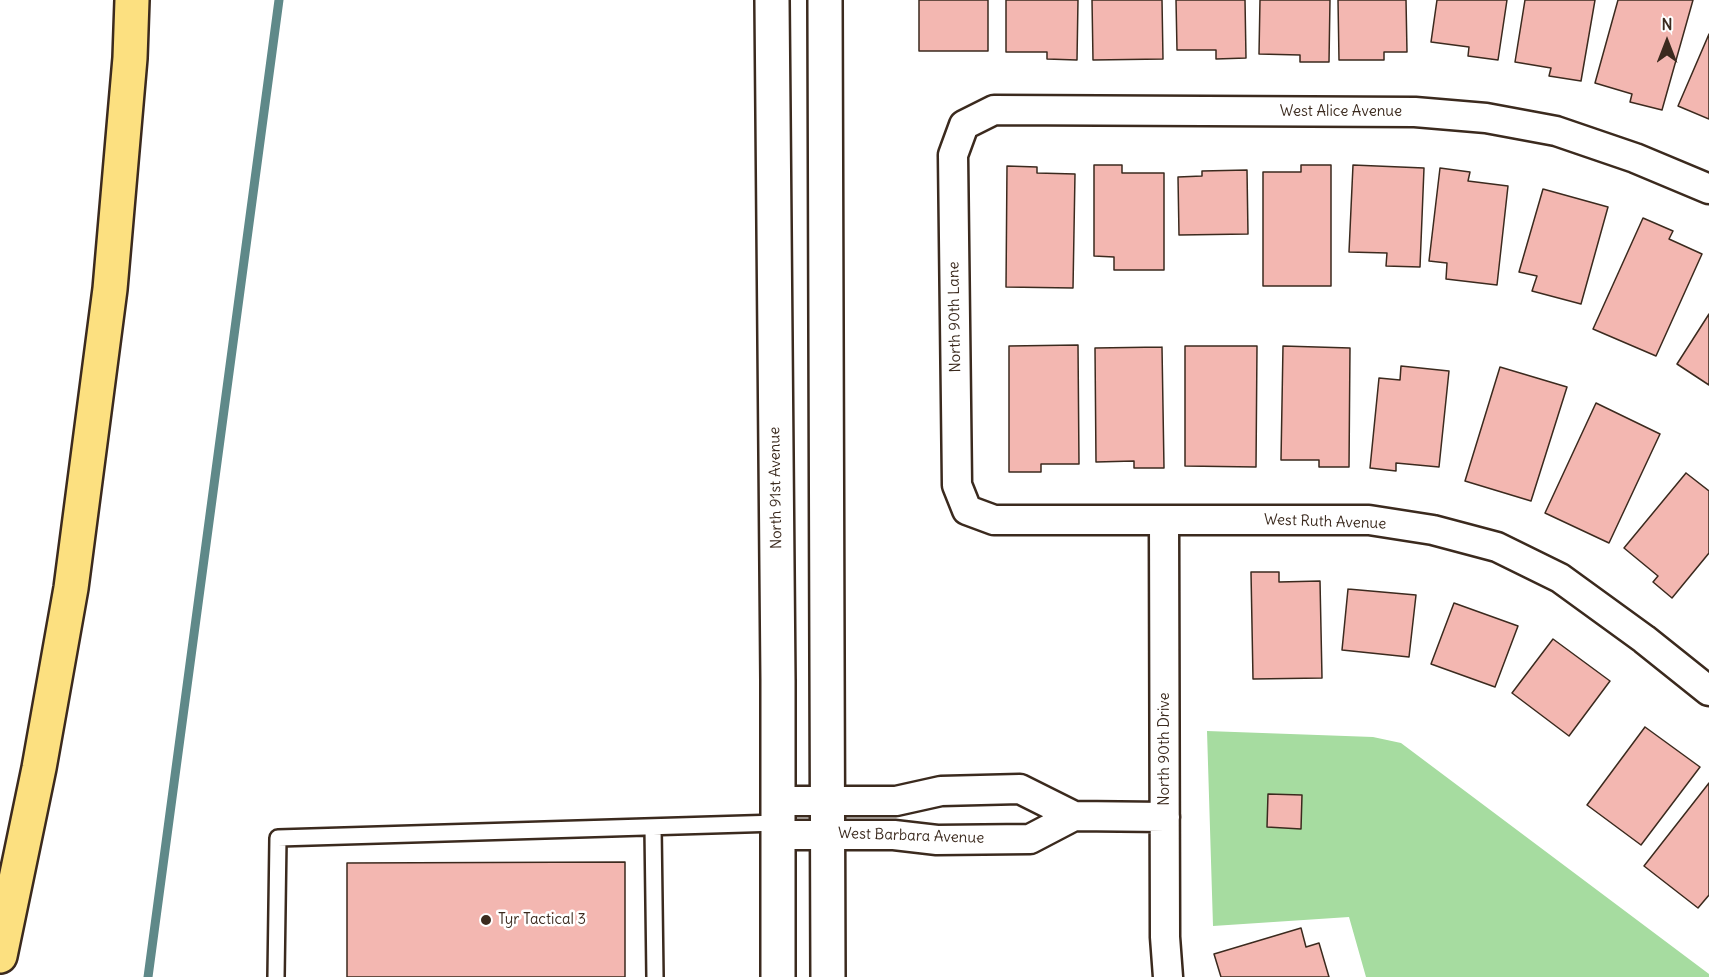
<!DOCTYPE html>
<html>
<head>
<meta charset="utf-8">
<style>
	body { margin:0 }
	#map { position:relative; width:1709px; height:977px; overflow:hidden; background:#fff; font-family:Delius,sans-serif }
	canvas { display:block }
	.north { position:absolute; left:1637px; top:12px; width:60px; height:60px; -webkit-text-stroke:4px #fff; paint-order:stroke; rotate:0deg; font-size:16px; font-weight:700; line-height:24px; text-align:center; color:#3b2a1e }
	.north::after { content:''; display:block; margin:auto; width:21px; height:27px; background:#3b2a1e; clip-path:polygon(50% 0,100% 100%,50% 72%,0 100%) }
</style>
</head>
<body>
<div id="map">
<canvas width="1709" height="977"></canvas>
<div class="north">N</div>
</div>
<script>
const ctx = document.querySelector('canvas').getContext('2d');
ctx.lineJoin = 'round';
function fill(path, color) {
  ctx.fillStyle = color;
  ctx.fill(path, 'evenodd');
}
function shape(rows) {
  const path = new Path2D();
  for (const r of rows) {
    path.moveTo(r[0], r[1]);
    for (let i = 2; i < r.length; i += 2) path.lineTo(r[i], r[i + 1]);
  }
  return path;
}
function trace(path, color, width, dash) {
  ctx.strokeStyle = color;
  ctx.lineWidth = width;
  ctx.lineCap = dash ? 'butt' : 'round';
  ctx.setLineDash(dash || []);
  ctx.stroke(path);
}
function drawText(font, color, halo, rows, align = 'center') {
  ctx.font = font + ' Delius,sans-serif';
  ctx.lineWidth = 5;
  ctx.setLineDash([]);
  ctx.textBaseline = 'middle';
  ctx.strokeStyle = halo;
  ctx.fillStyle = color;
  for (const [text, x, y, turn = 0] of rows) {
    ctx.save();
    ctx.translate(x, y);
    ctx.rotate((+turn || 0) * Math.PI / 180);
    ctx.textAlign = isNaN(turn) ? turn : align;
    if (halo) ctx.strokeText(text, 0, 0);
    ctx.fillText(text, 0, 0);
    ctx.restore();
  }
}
fill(shape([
	[1207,731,1373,737,1401,743,1709,974,1709,977,1366,977,1349,917,1213,926]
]), '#a6dca0');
trace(shape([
	[148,977,279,0]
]), '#5f8989', 9);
const building = shape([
	[919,0,988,0,988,51,919,51,919,0],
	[1006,0,1078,0,1077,60,1047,59,1047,52,1006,52,1006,0],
	[1092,0,1162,0,1163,59,1093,60,1092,0],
	[1176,0,1245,0,1246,58,1216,59,1216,50,1177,50,1176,0],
	[1260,0,1330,0,1329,62,1300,62,1300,55,1259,54,1260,0],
	[1338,0,1406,0,1407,52,1384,52,1384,60,1339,60,1338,0],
	[1437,0,1507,0,1498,60,1468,56,1469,47,1431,42,1437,0],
	[1525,0,1595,0,1581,81,1549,76,1551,68,1515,62,1525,0],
	[1618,0,1693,0,1662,110,1630,102,1632,94,1595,83,1618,0],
	[1709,34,1709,119,1678,106,1709,34],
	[1094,165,1122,165,1122,173,1164,173,1164,270,1114,270,1114,257,1094,256,1094,165],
	[1301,165,1331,165,1331,286,1263,286,1263,172,1301,172,1301,165],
	[1353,165,1424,168,1420,267,1386,266,1387,253,1349,252,1353,165],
	[1007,166,1037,167,1037,173,1075,174,1073,288,1006,287,1007,166],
	[1440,168,1470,172,1468,181,1508,186,1497,285,1446,279,1447,263,1429,261,1440,168],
	[1247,170,1248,234,1179,235,1178,177,1202,176,1202,171,1247,170],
	[1543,189,1608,207,1581,304,1532,291,1537,276,1519,272,1543,189],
	[1643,218,1673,231,1669,239,1702,254,1656,356,1593,329,1643,218],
	[1709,314,1709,385,1677,364,1709,314],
	[1078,345,1079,464,1041,464,1041,472,1009,472,1009,346,1078,345],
	[1185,346,1257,346,1256,467,1185,466,1185,346],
	[1283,346,1350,348,1349,467,1319,467,1319,460,1281,460,1283,346],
	[1162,347,1164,468,1134,468,1134,461,1096,462,1095,348,1162,347],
	[1401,366,1449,371,1439,467,1396,463,1396,471,1370,468,1379,378,1400,380,1401,366],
	[1500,367,1567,387,1531,501,1465,481,1500,367],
	[1596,403,1660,434,1609,543,1545,513,1596,403],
	[1686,473,1709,491,1709,553,1672,598,1653,582,1658,576,1624,548,1686,473],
	[1251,572,1279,572,1279,582,1320,581,1322,678,1253,679,1251,572],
	[1348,589,1416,595,1409,657,1342,650,1348,589],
	[1454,603,1518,626,1495,687,1431,664,1454,603],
	[1553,639,1610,681,1569,736,1512,693,1553,639],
	[1645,727,1700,767,1641,845,1587,805,1645,727],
	[1709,783,1709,895,1698,908,1644,866,1709,783],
	[1268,794,1302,795,1301,829,1267,827,1268,794],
	[625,862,625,977,347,977,347,863,625,862],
	[1301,928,1306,947,1319,943,1329,977,1221,977,1214,954,1301,928]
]);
fill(building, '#f3b7b1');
trace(building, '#3b2a1e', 1.5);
const lane = shape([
	[653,827,655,977],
	[276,977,278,838,778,823]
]);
const street = shape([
	[1709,189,1635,158,1556,131,1486,118,1415,112,994,110,964,125,953,155,957,485,967,510,994,520,1369,520,1433,530,1497,547,1560,578,1644,639,1709,691],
	[1164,520,1165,937,1168,977],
	[778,801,896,801,941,791,1020,789,1074,816,1165,817],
	[778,835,894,835,937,840,1030,839,1074,816]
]);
const secondary = shape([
	[772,0,778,680,778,977],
	[825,0,828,977]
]);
const highway = shape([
	[0,956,39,768,71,588,110,289,130,58,132,0]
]);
trace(lane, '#3b2a1e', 20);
trace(street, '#3b2a1e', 33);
trace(secondary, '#3b2a1e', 38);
trace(highway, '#3b2a1e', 38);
trace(lane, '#fff', 15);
trace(street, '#fff', 28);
trace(secondary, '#fff', 33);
trace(highway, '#fce080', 33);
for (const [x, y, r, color] of [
	[486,920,6,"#3b2a1e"]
]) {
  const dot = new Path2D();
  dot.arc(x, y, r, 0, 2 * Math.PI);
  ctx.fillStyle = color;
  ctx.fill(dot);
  trace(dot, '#fff', 2);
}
drawText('15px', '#3b2a1e', '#fff', [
	["West Alice Avenue",1341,112],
	["North 90th Lane",955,317,-91],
	["North 91st Avenue",776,488,-91],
	["West Ruth Avenue",1325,522,2],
	["North 90th Drive",1165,749,-90],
	["West Barbara Avenue",911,836,2]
]);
drawText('15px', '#3b2a1e', '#fff', [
	["Tyr Tactical 3",498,920]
], 'left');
</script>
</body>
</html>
